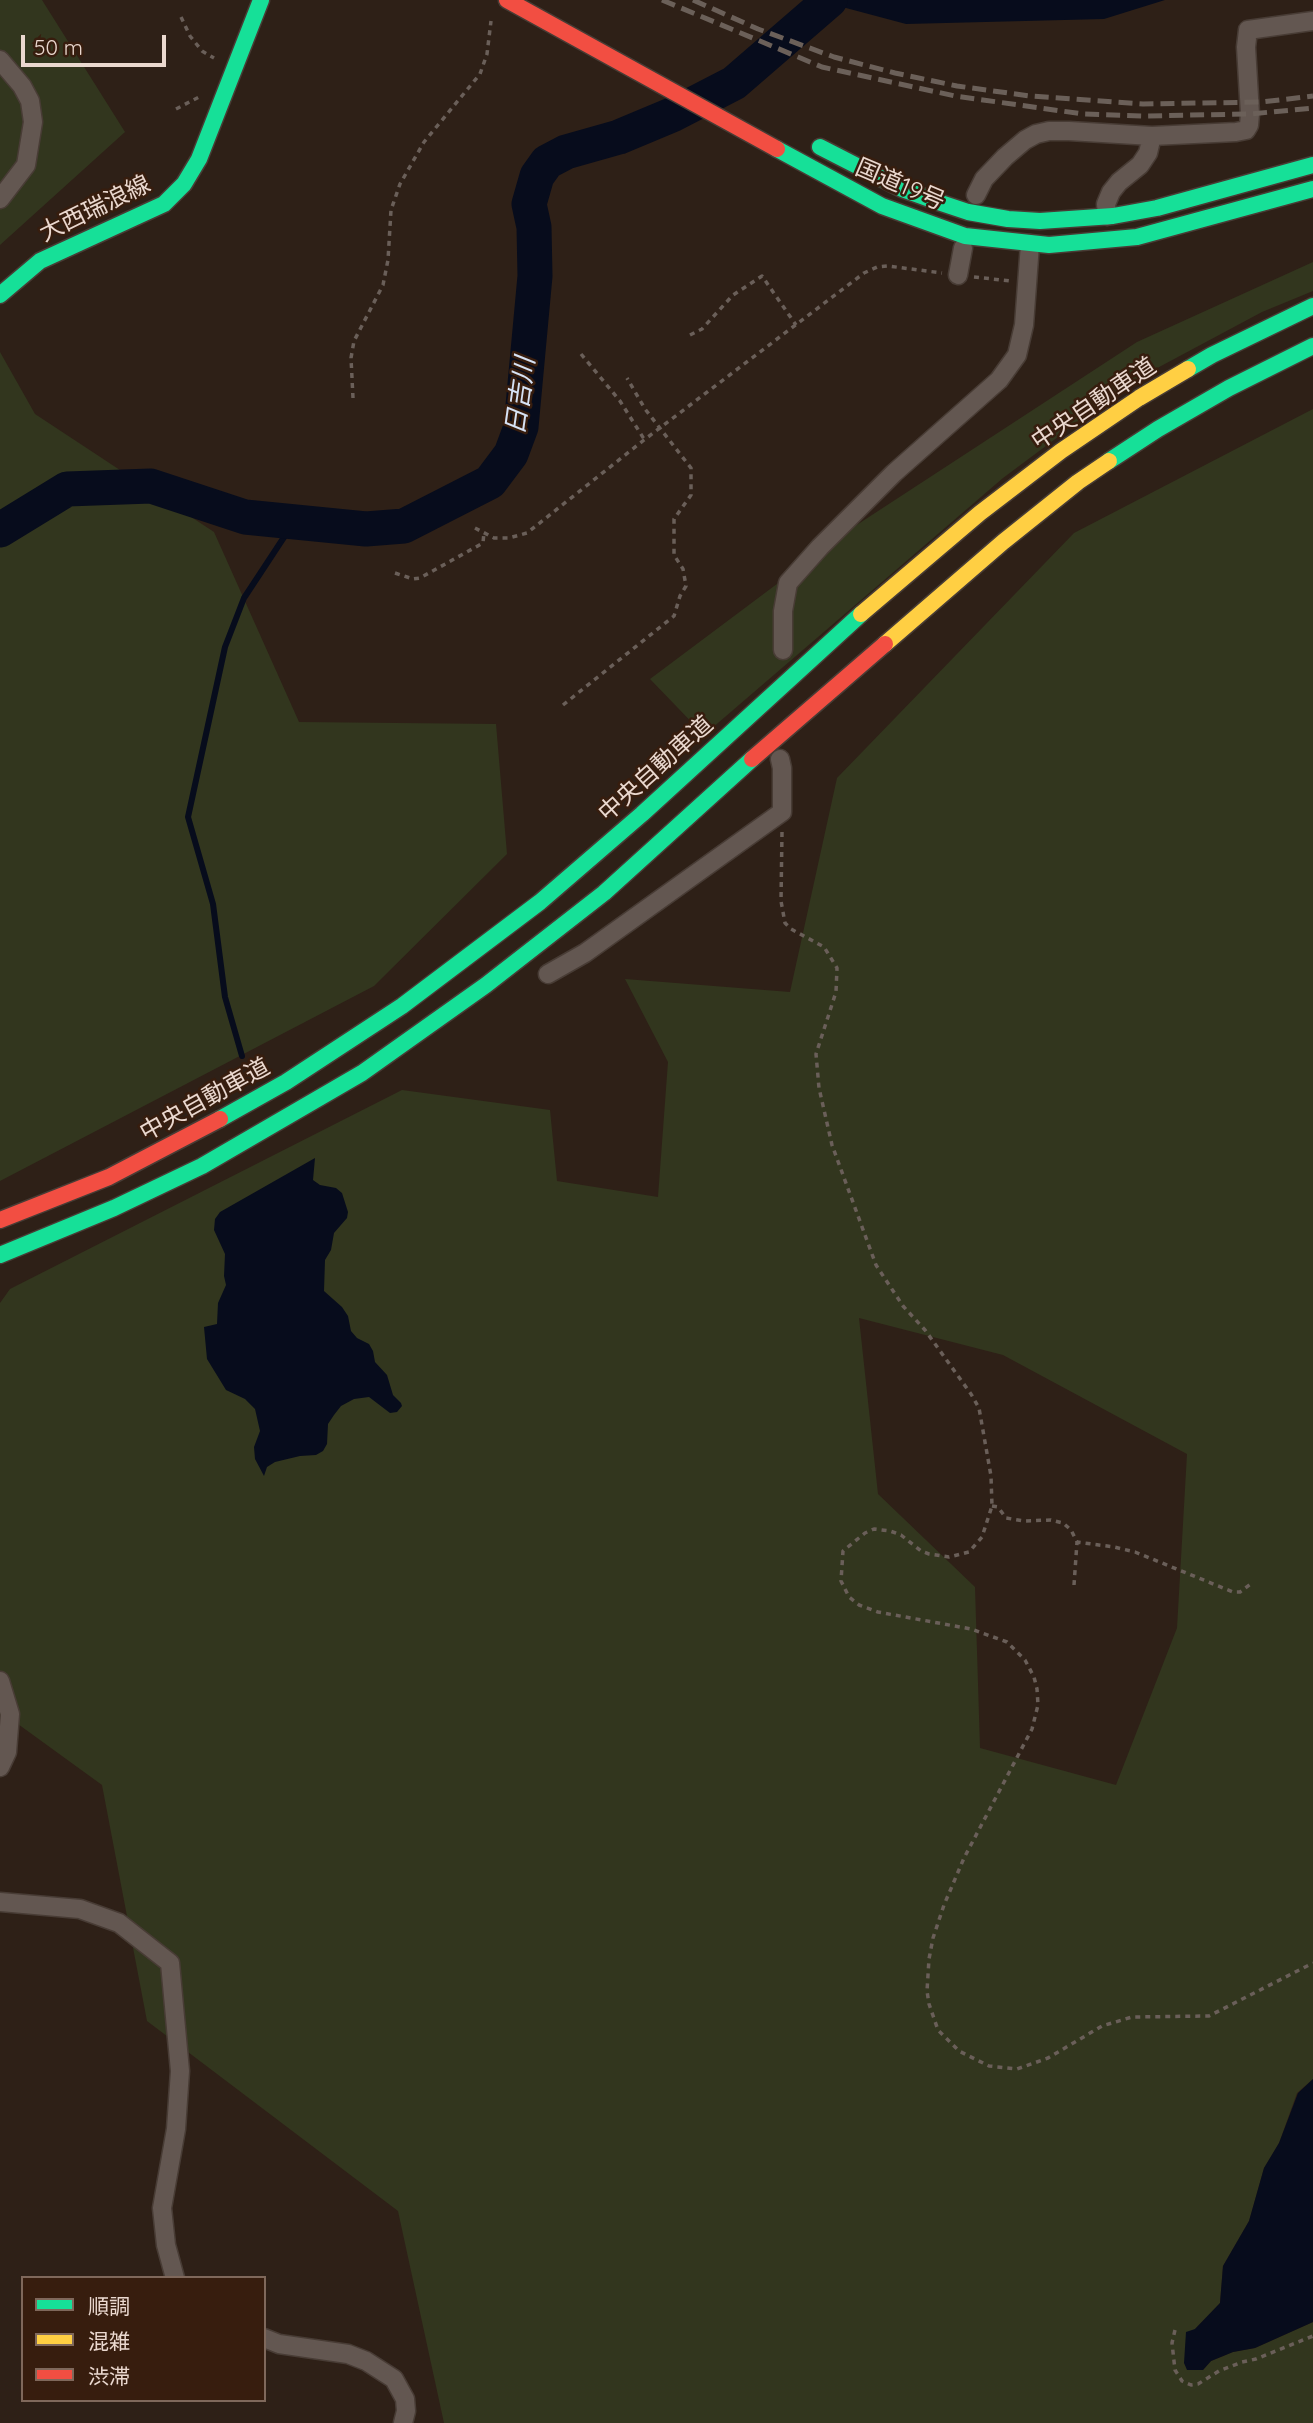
<!DOCTYPE html>
<html>
<head>
<meta charset="utf-8">
<style>
	body { margin:0 }
	#map { position:relative; width:1313px; height:2423px; overflow:hidden; background:#2e2017; font-family:Quicksand,"Noto Sans JP",sans-serif }
	canvas { display:block }
	.legend { position:absolute; left:21px; top:2276px; width:245px; height:126px; box-sizing:border-box; background:#371d0e; border:2px solid #7f685b; margin:0; padding:9px 12px; list-style:none; font-size:21px; color:#ead8cf }
	.legend li { display:flex; align-items:center; gap:14px; height:35px }
	.legend b { width:35px; border:2px solid #7f685b }
	.scale { position:absolute; left:21px; top:35px; width:145px; height:32px; box-sizing:border-box; border:4px solid #ead8cf; border-top:0; padding-left:9px; font-size:21px; line-height:24px; white-space:nowrap; color:#ead8cf; -webkit-text-stroke:5px #371d0e; paint-order:stroke }
</style>
</head>
<body>
<div id="map">
<canvas width="1313" height="2423"></canvas>
<ul class="legend">
<li><b style="height:9px;background:#16e098"></b>順調</li>
<li><b style="height:9px;background:#ffcf43"></b>混雑</li>
<li><b style="height:9px;background:#f24e42"></b>渋滞</li>
</ul>
<div class="scale">50 m</div>
</div>
<script>
const ctx = document.querySelector('canvas').getContext('2d');
ctx.lineJoin = 'round';
function fill(path, color) {
  ctx.fillStyle = color;
  ctx.fill(path, 'evenodd');
}
function shape(rows) {
  const path = new Path2D();
  for (const r of rows) {
    path.moveTo(r[0], r[1]);
    for (let i = 2; i < r.length; i += 2) path.lineTo(r[i], r[i + 1]);
  }
  return path;
}
function trace(path, color, width, dash) {
  ctx.strokeStyle = color;
  ctx.lineWidth = width;
  ctx.lineCap = dash ? 'butt' : 'round';
  ctx.setLineDash(dash || []);
  ctx.stroke(path);
}
function drawText(font, color, halo, rows, align = 'center') {
  ctx.font = font + ' Quicksand,"Noto Sans JP",sans-serif';
  ctx.lineWidth = 5;
  ctx.setLineDash([]);
  ctx.textBaseline = 'middle';
  ctx.strokeStyle = halo;
  ctx.fillStyle = color;
  for (const [text, x, y, turn = 0] of rows) {
    ctx.save();
    ctx.translate(x, y);
    ctx.rotate((+turn || 0) * Math.PI / 180);
    ctx.textAlign = isNaN(turn) ? turn : align;
    if (halo) ctx.strokeText(text, 0, 0);
    ctx.fillText(text, 0, 0);
    ctx.restore();
  }
}
fill(shape([
	[0,0,42,0,125,132,0,245],
	[1313,262,1313,291,1262,312,1133,381,1003,478,704,735,650,679,849,530,1137,342],
	[0,352,35,414,214,532,299,722,496,724,507,854,374,986,0,1181],
	[1313,409,1313,2079,1297,2093,1279,2143,1264,2168,1249,2221,1223,2266,1220,2303,1195,2329,1188,2370,1203,2370,1211,2361,1233,2352,1255,2348,1313,2322,1313,2423,444,2423,398,2211,147,2021,102,1785,0,1711,0,1303,10,1289,402,1090,550,1110,557,1181,658,1197,668,1062,625,979,790,992,837,778,1074,533],
	[859,1318,1003,1355,1187,1454,1177,1628,1116,1785,980,1748,975,1587,878,1494]
]), '#32361e');
fill(shape([
	[816,0,1165,0,1104,19,906,24],
	[315,1158,313,1180,320,1185,336,1188,342,1193,348,1212,347,1218,334,1233,331,1250,325,1260,324,1291,342,1307,348,1316,351,1331,357,1338,369,1344,373,1351,375,1362,387,1375,393,1395,401,1403,402,1406,397,1412,390,1413,369,1397,354,1399,341,1406,334,1415,328,1424,327,1444,323,1451,316,1455,300,1456,275,1462,267,1467,264,1476,255,1459,254,1447,260,1431,255,1409,245,1399,226,1390,207,1359,204,1327,217,1324,218,1303,226,1285,224,1276,225,1254,214,1230,215,1219,220,1212],
	[1313,2079,1313,2322,1255,2348,1233,2352,1211,2361,1203,2370,1187,2370,1184,2363,1186,2332,1195,2329,1220,2303,1223,2266,1249,2221,1264,2168,1279,2143,1298,2093]
]), '#070c1c');
trace(shape([
	[242,1056,225,997,213,904,188,817,225,647,244,598,294,522]
]), '#070c1c', 6);
trace(shape([
	[0,530,67,489,151,486,245,517,366,529,404,526,490,482,511,454,521,427,535,276,534,227,529,204,537,176,547,162,566,152,619,137,674,114,734,83,830,0]
]), '#070c1c', 35);
const street = shape([
	[0,60,22,86,30,101,33,122,26,165,0,199],
	[976,195,984,179,1005,157,1025,140,1036,134,1049,131,1069,131,1152,136],
	[1107,216,1106,204,1111,192,1119,182,1140,165,1148,153,1152,136,1236,132,1246,130,1249,125,1250,114,1246,47,1248,30,1313,21],
	[958,275,963,248],
	[783,650,783,611,788,583,820,547,894,473,999,380,1017,355,1024,325,1030,244],
	[548,974,585,953,782,812,782,768,780,759],
	[0,1681,10,1714,7,1752,0,1767],
	[0,1902,80,1909,119,1923,170,1963,180,2071,176,2129,162,2208,166,2245,175,2278],
	[264,2338,279,2344,348,2354,366,2361,394,2379,405,2399,406,2411,403,2423]
]);
const fast = shape([
	[820,147,902,189,938,202,968,212,1008,219,1040,221,1113,216,1157,208,1313,165],
	[777,149,882,206,965,236,1049,245,1137,237,1313,189],
	[0,295,40,261,164,204,184,184,199,159,261,0],
	[1188,369,1212,355,1313,306],
	[1109,461,1158,429,1229,388,1313,346],
	[220,1119,286,1082,402,1006,540,902,642,814,861,614],
	[0,1255,114,1208,202,1166,362,1073,486,985,604,893,752,759]
]);
const slow = shape([
	[861,614,980,513,1061,451,1139,398,1188,369],
	[885,644,1003,542,1078,482,1109,461]
]);
const jam = shape([
	[507,0,777,149],
	[752,759,885,644],
	[0,1220,109,1177,220,1119]
]);
trace(street, '#483c35', 21);
trace(fast, '#483c35', 19);
trace(slow, '#483c35', 19);
trace(jam, '#483c35', 19);
trace(shape([
	[181,17,190,36,202,51,214,58],
	[176,109,199,97],
	[974,277,1011,281],
	[690,335,702,329,733,295,762,276,796,325],
	[581,354,620,401,644,439],
	[353,398,351,358,354,341,383,285,388,260,391,210,400,184,424,142,480,74,487,54,491,21],
	[475,528,494,538,509,538,527,533,644,440,864,273,877,267,888,266,942,273],
	[395,573,413,579,420,578,483,543,484,532],
	[563,705,674,616,680,596,686,586,683,569,674,555,674,519,691,495,691,468,645,409,627,378],
	[782,832,781,901,785,923,791,929,824,947,837,968,836,992,816,1054,819,1088,832,1145,876,1265,903,1306,925,1330,971,1394,979,1408,991,1476,992,1506,982,1537,969,1552,949,1557,929,1554,921,1551,901,1535,890,1531,874,1529,865,1533,843,1551,841,1581,849,1597,859,1605,878,1612,971,1629,1007,1642,1025,1660,1034,1677,1037,1689,1038,1705,1032,1729,964,1858,944,1905,933,1938,929,1959,927,1991,929,2004,938,2030,959,2051,989,2066,1017,2069,1048,2058,1102,2026,1132,2017,1209,2016,1313,1963],
	[992,1506,998,1507,1006,1518,1024,1521,1051,1520,1063,1523,1071,1530,1077,1542,1114,1547,1135,1552,1233,1592,1240,1592,1252,1583],
	[1074,1585,1077,1542],
	[1175,2330,1172,2343,1175,2370,1182,2381,1191,2385,1198,2384,1219,2371,1242,2362,1256,2359,1313,2336]
]), '#6a5f59', 3.5, [5, 5]);
trace(street, '#635751', 18);
trace(fast, '#16e098', 16);
trace(slow, '#ffcf43', 16);
trace(jam, '#f24e42', 16);
trace(shape([
	[662,0,822,67,955,96,1083,114,1142,116,1250,114,1313,108],
	[693,0,758,29,834,57,895,73,957,86,1030,96,1143,104,1262,102,1313,96]
]), '#6b6059', 5, [14, 7]);
drawText('24px', '#ead8cf', '#371d0e', [
	["国道19号",900,185,23],
	["大西瑞浪線",95,209,-26],
	["中央自動車道",1094,404,-34],
	["中央自動車道",656,769,-42],
	["中央自動車道",205,1100,-29]
]);
drawText('italic 26px', '#d6e2f5', '#371d0e', [
	["日吉川",521,396,-82]
]);
</script>
</body>
</html>
